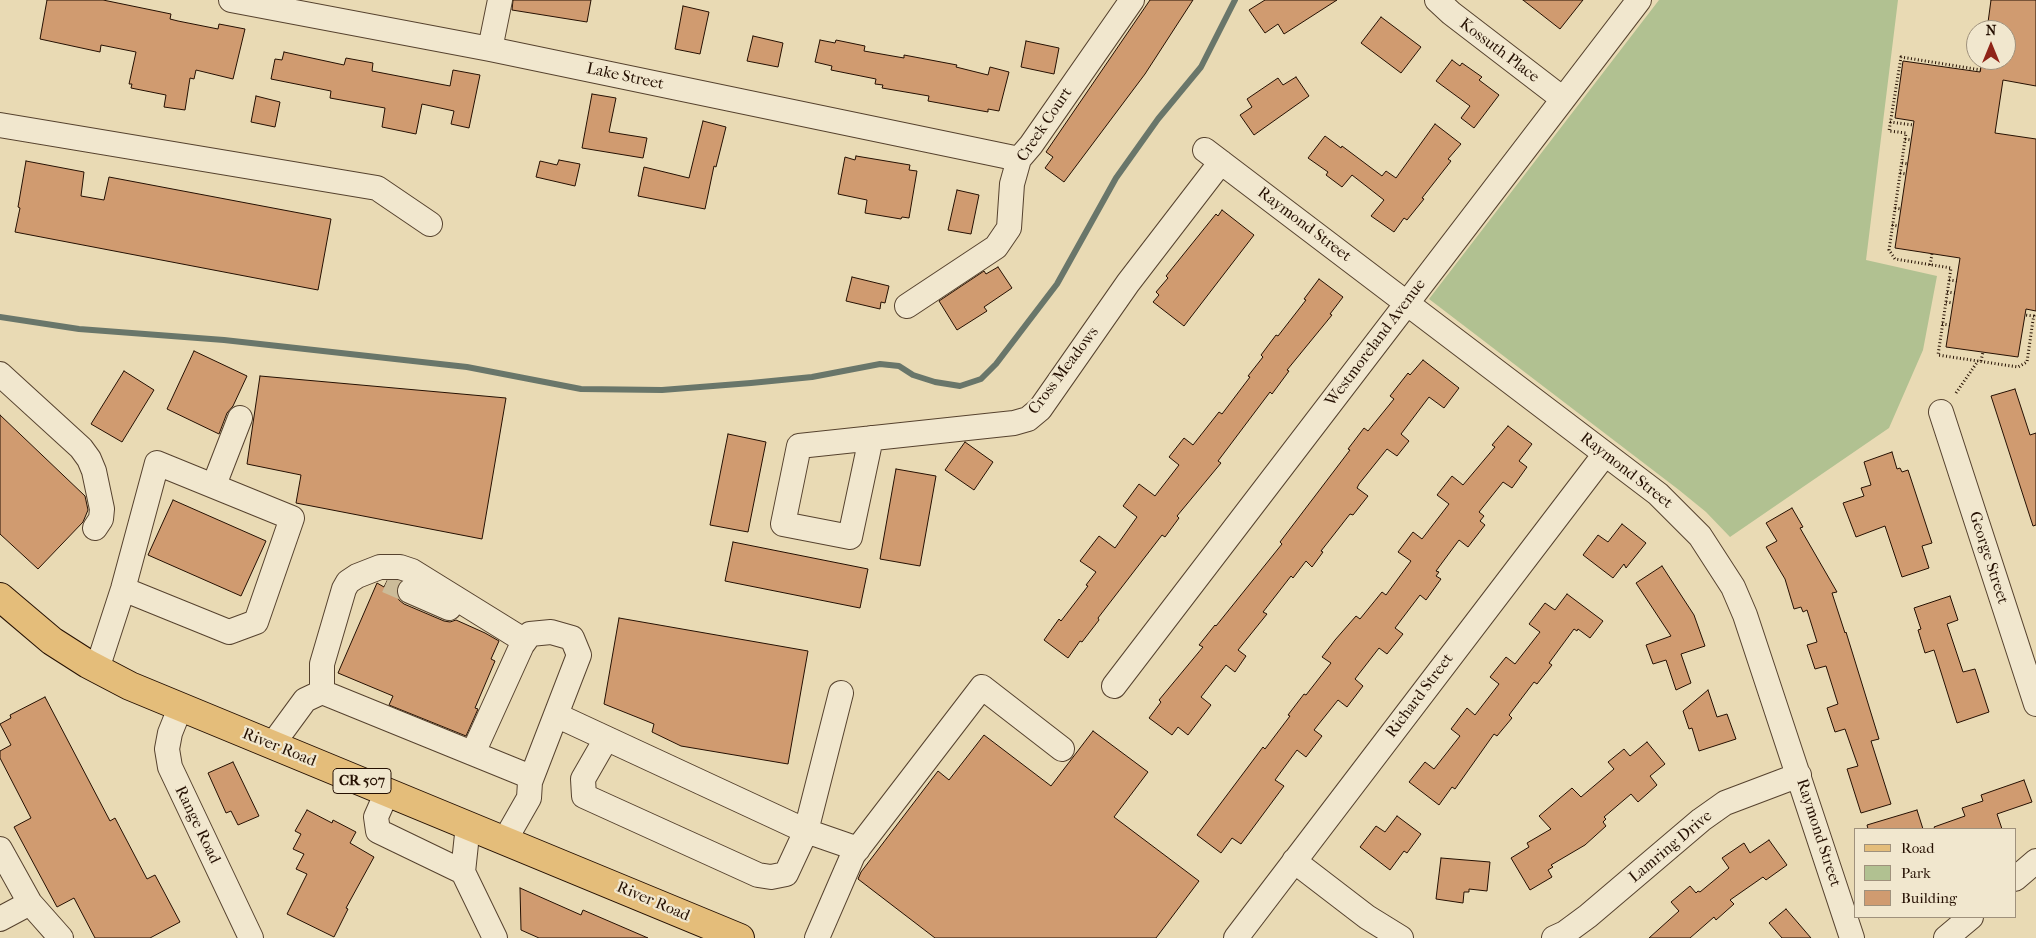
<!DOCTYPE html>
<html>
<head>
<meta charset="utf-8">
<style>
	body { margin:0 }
	#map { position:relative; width:2036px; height:938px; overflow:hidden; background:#e9dab4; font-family:"IM FELL French Canon",serif }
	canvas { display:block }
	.legend { position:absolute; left:1854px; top:828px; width:162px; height:90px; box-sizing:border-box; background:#f1e7ce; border:1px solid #9f917c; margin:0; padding:6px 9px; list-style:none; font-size:15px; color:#251002 }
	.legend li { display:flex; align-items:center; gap:10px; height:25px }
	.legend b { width:25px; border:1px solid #9f917c }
	.north { position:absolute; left:1966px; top:20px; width:50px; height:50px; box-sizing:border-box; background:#f1e7ce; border:1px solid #9f917c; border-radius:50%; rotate:0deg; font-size:14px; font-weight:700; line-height:20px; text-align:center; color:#251002 }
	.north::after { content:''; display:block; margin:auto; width:18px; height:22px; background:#8f2418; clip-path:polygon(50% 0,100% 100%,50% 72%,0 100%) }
</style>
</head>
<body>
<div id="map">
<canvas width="2036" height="938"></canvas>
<ul class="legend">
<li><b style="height:6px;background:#e4bd7a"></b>Road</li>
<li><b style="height:14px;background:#b1c191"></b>Park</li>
<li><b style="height:14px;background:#d09b70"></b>Building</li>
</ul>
<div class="north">N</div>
</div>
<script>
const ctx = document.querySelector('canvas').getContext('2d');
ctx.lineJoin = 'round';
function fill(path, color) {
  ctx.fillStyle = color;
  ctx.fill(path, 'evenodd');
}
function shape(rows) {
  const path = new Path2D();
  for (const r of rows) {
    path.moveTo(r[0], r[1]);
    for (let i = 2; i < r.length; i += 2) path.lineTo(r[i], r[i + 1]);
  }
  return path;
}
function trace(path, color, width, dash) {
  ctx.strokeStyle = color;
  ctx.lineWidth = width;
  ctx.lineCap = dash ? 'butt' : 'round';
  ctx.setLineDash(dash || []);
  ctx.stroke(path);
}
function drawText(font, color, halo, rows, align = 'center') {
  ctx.font = font + ' "IM FELL French Canon",serif';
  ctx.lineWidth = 4.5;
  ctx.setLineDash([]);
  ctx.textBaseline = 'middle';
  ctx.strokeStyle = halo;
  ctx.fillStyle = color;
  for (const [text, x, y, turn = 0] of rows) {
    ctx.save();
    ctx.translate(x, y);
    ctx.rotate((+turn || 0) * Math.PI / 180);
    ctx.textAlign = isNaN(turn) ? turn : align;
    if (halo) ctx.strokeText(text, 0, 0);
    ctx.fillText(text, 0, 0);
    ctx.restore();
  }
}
fill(shape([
	[1659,0,1898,0,1866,260,1937,276,1923,350,1889,428,1730,537,1706,512,1679,490,1429,299]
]), '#b1c191');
trace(shape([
	[0,317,79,329,224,340,467,367,581,389,662,390,751,383,812,377,880,364,899,366,913,375,935,382,960,386,981,379,996,364,1057,284,1116,178,1158,119,1201,67,1235,0]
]), '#69766a', 6);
const building = shape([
	[47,0,103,0,171,14,170,19,178,21,218,29,219,24,245,29,233,79,196,70,194,79,190,78,185,110,164,107,166,95,131,88,132,84,129,84,136,52,101,45,100,52,40,39,47,0],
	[513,0,591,0,587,22,512,10,513,0],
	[1150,0,1193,0,1145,74,1064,182,1045,168,1053,157,1046,152,1150,0],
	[1265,0,1337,0,1284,34,1278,24,1265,33,1249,10,1265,0],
	[1523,0,1583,0,1560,29,1523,0],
	[1991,0,2036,0,2036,86,2003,80,1995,133,2036,139,2036,311,2026,309,2018,357,1946,347,1960,258,1895,248,1914,121,1895,118,1903,61,1980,72,1982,60,2006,60,2006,30,1987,30,1991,0],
	[683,6,709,12,700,54,675,49,683,6],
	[1381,17,1421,47,1401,73,1361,43,1381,17],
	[753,36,783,43,778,67,747,61,753,36],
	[820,40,835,43,836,40,865,46,864,51,904,58,904,55,957,65,956,67,988,75,990,67,1009,72,999,111,988,109,988,112,928,101,929,96,882,88,883,85,875,84,876,79,831,70,832,66,815,62,820,40],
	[1026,41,1059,48,1054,74,1021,67,1026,41],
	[284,52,344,65,346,58,373,63,372,71,450,86,453,70,480,75,469,128,451,124,454,111,422,104,416,134,382,127,385,108,330,98,331,91,271,79,275,59,282,60,284,52],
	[1452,60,1460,66,1462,63,1482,77,1479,80,1499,95,1474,128,1461,118,1470,106,1436,81,1452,60],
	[1296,77,1309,96,1254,135,1240,115,1252,107,1247,99,1278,78,1283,85,1296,77],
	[592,94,616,98,609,132,647,138,643,158,582,148,592,94],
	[256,96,280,102,275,127,251,122,256,96],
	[703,121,726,127,716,167,714,166,705,209,638,196,644,167,689,178,703,121],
	[1435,124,1461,144,1448,159,1451,161,1422,198,1424,199,1407,220,1404,218,1394,232,1371,216,1384,200,1352,175,1342,187,1326,175,1328,172,1308,158,1325,136,1341,148,1342,146,1382,176,1386,171,1396,178,1435,124],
	[856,156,910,165,909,170,917,171,909,218,902,217,901,219,865,213,867,200,838,194,845,157,855,160,856,156],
	[559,160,580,164,575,186,536,177,540,161,557,165,559,160],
	[26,161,84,172,81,196,104,200,109,177,331,219,318,290,15,232,20,208,18,207,26,161],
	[957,190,979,195,971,234,948,230,957,190],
	[1222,210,1254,235,1184,326,1153,302,1159,295,1156,292,1168,278,1166,276,1216,214,1218,216,1222,210],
	[998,267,1012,288,984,307,987,311,957,330,939,301,984,271,986,274,998,267],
	[852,277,889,286,885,303,881,302,880,309,846,301,852,277],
	[1319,279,1343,297,1330,314,1332,315,1287,370,1289,371,1272,394,1270,392,1218,461,1221,463,1177,516,1179,518,1165,537,1162,535,1098,618,1099,620,1082,642,1080,641,1068,658,1044,640,1059,619,1061,621,1088,586,1086,585,1096,572,1080,561,1099,536,1115,548,1137,517,1123,506,1139,484,1155,496,1179,465,1169,457,1184,438,1193,445,1219,412,1222,414,1250,377,1248,376,1263,357,1261,355,1276,335,1278,336,1306,300,1304,299,1319,279],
	[194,351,247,376,233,406,227,413,219,434,167,409,194,351],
	[1423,360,1459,388,1444,408,1429,397,1401,434,1409,441,1397,456,1387,449,1359,484,1357,488,1368,496,1353,515,1350,514,1321,551,1323,552,1312,567,1306,561,1293,578,1291,576,1263,612,1267,614,1238,650,1246,656,1235,672,1226,665,1201,697,1211,705,1188,735,1178,727,1172,735,1149,718,1161,702,1159,700,1203,647,1199,645,1215,625,1216,626,1282,544,1280,542,1350,450,1348,449,1364,428,1368,431,1394,399,1390,396,1408,373,1410,375,1423,360],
	[124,371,154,390,122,442,91,424,124,371],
	[260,376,506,398,482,539,296,503,301,475,247,464,260,376],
	[2015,389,2030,435,2036,433,2036,525,2033,526,1991,396,2015,389],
	[0,415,85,496,88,510,83,522,38,569,0,534,0,415],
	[1508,426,1532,444,1519,461,1527,467,1512,488,1503,482,1479,512,1484,516,1480,521,1485,525,1468,547,1459,540,1436,571,1439,572,1436,576,1441,579,1426,600,1420,595,1395,628,1403,634,1387,654,1379,648,1355,679,1363,686,1347,707,1338,700,1314,730,1322,736,1306,757,1297,750,1275,780,1284,786,1241,844,1232,838,1221,853,1197,835,1263,747,1265,749,1290,716,1288,715,1304,694,1306,695,1331,663,1322,657,1335,640,1356,616,1360,619,1382,592,1386,595,1411,561,1398,552,1413,532,1422,539,1449,504,1437,495,1452,476,1463,485,1495,447,1492,445,1508,426],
	[728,434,766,442,748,532,710,525,728,434],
	[965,442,993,462,974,490,945,470,965,442],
	[1892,452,1897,469,1900,468,1902,472,1908,470,1932,543,1922,546,1929,568,1902,577,1885,526,1856,537,1843,503,1864,496,1861,488,1871,485,1864,462,1892,452],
	[896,469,936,476,920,566,880,559,896,469],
	[173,500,266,541,241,596,148,555,173,500],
	[1792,508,1803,527,1800,528,1837,592,1832,593,1845,633,1846,632,1879,739,1871,741,1891,804,1861,813,1847,769,1858,766,1845,729,1835,732,1827,708,1838,704,1826,666,1815,669,1807,645,1817,642,1807,610,1803,612,1801,607,1794,609,1785,579,1766,547,1777,541,1766,523,1792,508],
	[1622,524,1646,543,1626,568,1624,564,1613,578,1583,555,1598,535,1608,542,1622,524],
	[733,542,868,569,860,608,725,581,733,542],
	[1662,566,1694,615,1705,646,1681,654,1691,683,1676,690,1666,660,1653,664,1646,645,1671,636,1636,583,1662,566],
	[387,581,400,582,397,586,396,593,399,600,404,604,444,621,450,622,456,620,485,633,499,641,491,659,495,661,475,708,478,709,466,736,389,705,393,696,338,673,377,583,384,587,387,581],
	[1567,594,1603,621,1590,638,1578,629,1577,631,1574,629,1549,663,1552,665,1537,684,1534,682,1509,715,1512,718,1497,736,1494,734,1455,789,1452,787,1439,805,1409,782,1425,762,1434,769,1460,736,1451,729,1467,708,1475,715,1499,684,1490,677,1506,657,1515,664,1540,632,1529,624,1545,603,1555,610,1567,594],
	[1950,596,1958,620,1947,624,1963,672,1975,669,1989,712,1957,723,1934,650,1925,653,1918,630,1921,629,1914,608,1950,596],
	[619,618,808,651,788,764,681,746,652,732,654,724,604,704,619,618],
	[1708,690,1717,717,1727,714,1736,739,1699,751,1692,728,1689,729,1683,711,1708,690],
	[45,697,110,821,115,818,147,879,155,875,180,922,150,938,95,938,74,898,57,907,14,827,31,818,0,758,0,751,11,745,0,724,11,718,10,715,45,697],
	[1093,731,1148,772,1114,817,1199,881,1156,938,935,938,858,879,861,872,938,771,949,780,984,735,1051,786,1093,731],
	[1647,742,1665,764,1650,776,1657,785,1638,802,1631,794,1604,817,1606,819,1603,822,1606,826,1585,845,1551,865,1553,867,1548,870,1552,877,1530,890,1511,858,1529,847,1527,843,1551,829,1539,816,1572,788,1581,797,1614,769,1608,762,1624,749,1630,756,1647,742],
	[233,762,259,816,238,825,231,811,226,813,208,773,233,762],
	[2024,780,2032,802,1997,814,2002,829,1935,829,1934,827,1965,816,1962,808,1983,801,1981,795,2024,780],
	[307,810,332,823,333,820,356,832,350,843,374,857,346,908,348,909,334,937,287,914,307,874,296,869,304,854,293,849,301,834,295,831,307,810],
	[1917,810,1923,829,1868,829,1867,825,1917,810],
	[1397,816,1421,834,1407,853,1404,851,1390,870,1360,847,1376,826,1385,832,1397,816],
	[1769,840,1787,865,1766,880,1763,877,1730,900,1734,904,1716,920,1714,917,1690,938,1649,938,1679,911,1671,902,1690,886,1696,893,1698,891,1700,892,1729,868,1722,858,1744,843,1750,853,1769,840],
	[1441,858,1490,862,1487,891,1469,889,1469,892,1464,892,1463,903,1436,899,1441,858],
	[520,888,581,915,583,910,648,938,539,938,521,930,520,888],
	[1786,909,1811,938,1782,938,1769,923,1786,909]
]);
fill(building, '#d09b70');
trace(building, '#251002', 1);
trace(shape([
	[387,581,410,591]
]), '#ccbc99', 24, [24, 12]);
const minor = shape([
	[231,0,490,49,1019,159],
	[1437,0,1451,13,1563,99],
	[490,49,500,0],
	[0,125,377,188,430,224],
	[1205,150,1658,494,1700,536,1733,587,1745,615,1852,938],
	[907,306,996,247,1009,228,1012,184,1019,159,1031,145,1132,0],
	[0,374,81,448,89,459,94,471,102,509,101,519,95,528],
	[1941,412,2036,704],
	[871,438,850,537,783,524,799,446,1014,423,1028,419,1040,409,1128,283,1221,162],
	[214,485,240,418],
	[410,591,449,608],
	[97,669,123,589,157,463,292,518,256,622,229,632,123,589],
	[1114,686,1639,0],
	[322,692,322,664,344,589,348,582,357,576,380,567,400,567,412,571,525,641],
	[180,708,170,733,167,749,170,767,251,938],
	[556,715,806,831,858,849],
	[606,739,583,779,584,796,758,875,771,877,786,874,806,831,841,693],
	[272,745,305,700,322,692,526,775,530,782,529,798,505,840],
	[473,753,522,645,530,634,551,632,572,638,579,655,530,782],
	[387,792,376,817,378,831,463,872],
	[468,825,463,872,495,938],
	[0,849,30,903,61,938],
	[1294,861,1367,917,1401,938],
	[2015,879,2036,861],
	[0,919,30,903],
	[817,938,853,855,982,687,1062,749],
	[1236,938,1605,454],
	[1554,938,1565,933,1588,916,1701,820,1725,803,1799,775],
	[1946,938,1971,917]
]);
const major = shape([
	[0,597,52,641,88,664,130,686,740,938]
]);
trace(minor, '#56422e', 26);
trace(major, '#251002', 30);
trace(shape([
	[1981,70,1901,57,1889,131,1906,133,1889,250,1895,259,1951,268,1938,355,2018,367,2027,362,2033,320,2034,316,2025,315],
	[1890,122,1913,125],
	[1905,139,1911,140],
	[1902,163,1908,164],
	[1900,173,1906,174],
	[1895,208,1901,209],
	[1892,225,1898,226],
	[1930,265,1932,254],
	[1949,280,1957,281],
	[1947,292,1955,293],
	[1946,302,1953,303],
	[1942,324,1950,325],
	[1981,361,1983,352],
	[1956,393,1978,361]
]), '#251002', 3, [1, 2.5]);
trace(minor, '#f1e7ce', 24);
trace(major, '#e4bd7a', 28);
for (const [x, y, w] of [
	[362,781,58]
]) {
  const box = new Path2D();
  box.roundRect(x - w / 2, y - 12.5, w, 25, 4);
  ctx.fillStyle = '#f1e7ce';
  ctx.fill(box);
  trace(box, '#251002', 1);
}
drawText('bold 15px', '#251002', null, [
	["CR 507",362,781]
]);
drawText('16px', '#251002', '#f1e7ce', [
	["Kossuth Place",1499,51,37],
	["Lake Street",625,77,12],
	["Creek Court",1045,125,-56],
	["Raymond Street",1304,225,37],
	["Westmoreland Avenue",1376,343,-53],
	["Cross Meadows",1064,371,-53],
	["Raymond Street",1626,471,38],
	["George Street",1988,558,72],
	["Richard Street",1420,696,-53],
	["River Road",279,748,22],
	["Range Road",197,825,64],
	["Raymond Street",1818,833,72],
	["Lamring Drive",1671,847,-40],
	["River Road",653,902,23]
]);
</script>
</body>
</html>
